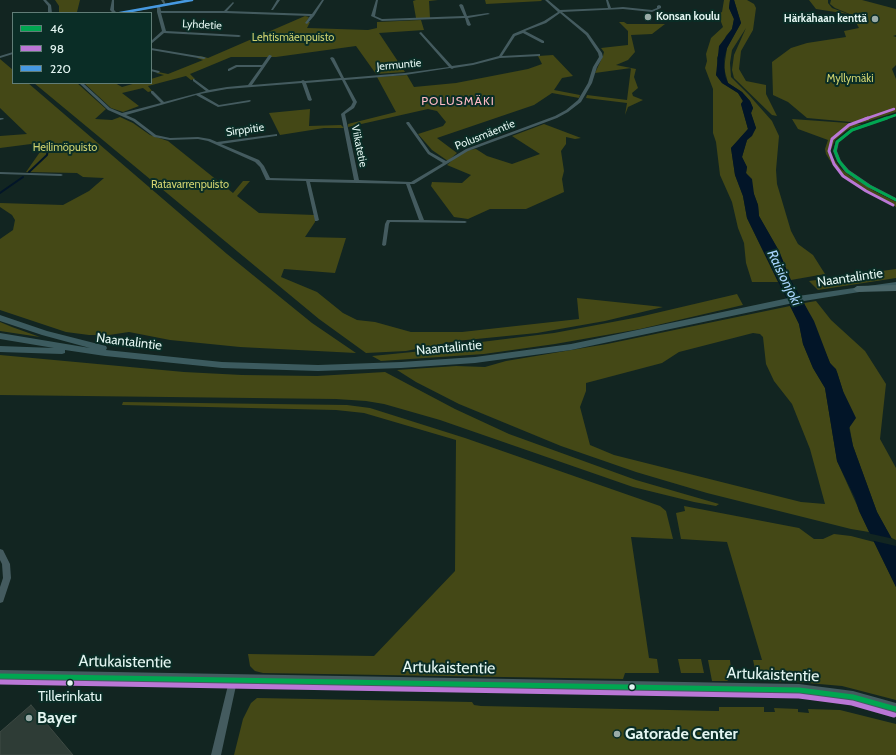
<!DOCTYPE html>
<html>
<head>
<meta charset="utf-8">
<style>
	body { margin:0 }
	#map { position:relative; width:896px; height:755px; overflow:hidden; background:#122521; font-family:Cabin,sans-serif }
	canvas { display:block }
	.legend { position:absolute; left:12px; top:12px; width:140px; height:72px; box-sizing:border-box; background:#0a2d26; border:1px solid #617d77; margin:0; padding:5px 7px; list-style:none; font-size:12px; color:#e3f5f1 }
	.legend li { display:flex; align-items:center; gap:8px; height:20px }
	.legend b { width:20px; border:1px solid #617d77 }
</style>
</head>
<body>
<div id="map">
<canvas width="896" height="755"></canvas>
<ul class="legend">
<li><b style="height:5px;background:#00a651"></b>46</li>
<li><b style="height:5px;background:#ba77d6"></b>98</li>
<li><b style="height:5px;background:#4699e1"></b>220</li>
</ul>
</div>
<script>
const ctx = document.querySelector('canvas').getContext('2d');
ctx.lineJoin = 'round';
function fill(path, color) {
  ctx.fillStyle = color;
  ctx.fill(path, 'evenodd');
}
function shape(rows) {
  const path = new Path2D();
  for (const r of rows) {
    path.moveTo(r[0], r[1]);
    for (let i = 2; i < r.length; i += 2) path.lineTo(r[i], r[i + 1]);
  }
  return path;
}
function trace(path, color, width, dash) {
  ctx.strokeStyle = color;
  ctx.lineWidth = width;
  ctx.lineCap = dash ? 'butt' : 'round';
  ctx.setLineDash(dash || []);
  ctx.stroke(path);
}
function drawText(font, color, halo, rows, align = 'center') {
  ctx.font = font + ' Cabin,sans-serif';
  ctx.lineWidth = 4;
  ctx.setLineDash([]);
  ctx.textBaseline = 'middle';
  ctx.strokeStyle = halo;
  ctx.fillStyle = color;
  for (const [text, x, y, turn = 0] of rows) {
    ctx.save();
    ctx.translate(x, y);
    ctx.rotate((+turn || 0) * Math.PI / 180);
    ctx.textAlign = isNaN(turn) ? turn : align;
    if (halo) ctx.strokeText(text, 0, 0);
    ctx.fillText(text, 0, 0);
    ctx.restore();
  }
}
fill(shape([
	[55,0,80,0,77,12,59,13,59,6],
	[416,0,438,0,429,1,430,18,416,18,413,1],
	[485,0,541,0,542,1,486,4],
	[724,0,730,0,729,8,734,19,732,29,726,36,717,58,718,68,716,75,722,83,738,93,743,101,741,104,748,129,731,148,735,175,743,196,747,218,778,282,752,282,746,263,744,243,738,228,732,202,720,175,716,142,713,133,713,89,705,68,707,61,706,54,711,38,723,27,718,14,722,12],
	[734,0,747,0,754,4,756,8,753,30,741,51,739,69,746,81,766,85,766,94,777,116,772,115,734,78,732,70,734,55,746,28,732,50,730,63,731,77,749,95,772,121,779,136,776,170,777,184,791,231,798,244,813,255,825,274,791,280,779,251,759,216,758,205,746,173,747,167,742,157,747,140,756,128,751,113,753,108,750,101,742,92,728,83,724,68,727,48,741,23],
	[809,0,828,0,828,3,832,8,848,14,816,9],
	[831,0,862,0,896,9,896,35,893,36,896,37,896,65,892,69,896,79,896,112,862,123,807,118,788,102,773,95,772,62,791,48,807,43,846,37,844,31,859,28,852,15,835,8,830,4],
	[305,16,309,17,306,22,310,22,307,28,368,30,377,28,377,22,421,20,424,30,379,33,405,72,376,74,356,46,276,57,231,57,190,74,195,79,191,80,186,76,148,86,152,91,148,92,143,88,122,93,139,106,123,112,111,108,84,83,115,83,122,87,136,83,151,83,151,79,164,75,156,73,158,72,168,74,203,60,197,58,200,56,208,58],
	[619,22,624,22,627,24,665,24,652,34,631,35,635,52,628,60,616,65,636,69,634,77,638,88,632,93,633,96,643,100,628,107,625,115,627,103,586,98,587,95,627,100,631,68,595,73,603,56,604,52,601,48,628,45,628,31],
	[553,55,573,76,562,78,554,90,580,95,579,98,552,93,534,105,437,138,457,153,448,161,432,150,418,134,443,126,446,122,437,111,428,109,348,127,348,124,396,112,377,77,407,75,414,87,456,83,528,69,542,64,538,56],
	[0,59,13,70,13,83,28,83,227,254,312,323,356,353,240,347,170,340,129,332,109,335,89,335,66,332,0,310,0,239,13,230,15,220,12,215,0,207,0,203,63,205,89,191,104,178,83,177,77,173,26,172,40,152,31,144,0,148,0,136,27,134,0,108],
	[34,83,77,83,106,109,95,119,112,120,120,117,133,123,150,135,168,141,233,193,243,181,250,181,237,196,259,213,315,215,315,222,305,237,346,238,335,273,284,269,281,277,317,292,343,313,357,320,375,322,411,332,462,332,579,319,577,298,663,307,605,321,537,333,456,341,406,351,366,353,319,319],
	[310,109,309,126,341,125,344,128,324,128,280,135,269,113],
	[792,119,862,124,847,130,835,140,830,152,833,158,841,169,850,176,874,191,896,202,896,207,855,185,844,176,834,167,826,154,825,149,828,140,798,129],
	[544,124,581,138,575,139,566,137,566,144,561,151,564,171,562,179,564,192,526,209,490,209,468,219,454,217,431,186,432,182,462,183,471,175,447,165,458,155,467,150,476,149,487,156,512,164,540,154,512,136],
	[896,269,896,278,818,290,809,281],
	[737,294,743,305,640,329,555,344,484,354,381,361,372,356,423,351,465,344,554,333,639,317],
	[816,301,831,320,865,351,886,384,880,439,896,468,896,540,891,538,877,512,853,446,843,391,837,372,830,363,804,303],
	[790,306,799,324,803,344,813,368,825,388,837,461,869,532,851,529,707,493,636,472,561,446,459,404,416,382,397,370,456,366,485,367,506,361,607,344],
	[753,333,760,334,763,337,766,364,774,381,792,404,810,449,825,504,801,502,614,455,590,445,580,407,586,391,586,383,662,363,679,352],
	[0,322,12,327,40,337,0,331],
	[0,355,184,372,242,375,317,376,385,372,455,409,509,434,636,480,719,504,716,506,694,502,633,487,440,420,384,404,366,401,336,399,0,395],
	[123,402,347,405,370,408,465,438,660,506,666,511,673,539,631,537,649,658,657,659,659,673,625,673,623,679,263,673,255,671,250,666,248,654,374,656,455,571,456,440,364,413,336,410,122,405],
	[684,506,799,528,814,539,823,539,834,534,851,536,874,542,896,587,896,700,842,686,796,682,765,681,760,679,756,673,753,660,762,660,727,542,681,539,676,513,685,511],
	[678,659,701,659,704,673,681,673],
	[708,660,730,660,732,677,727,681,712,681],
	[257,698,472,702,474,705,481,706,717,711,719,711,719,707,764,707,764,712,775,712,774,708,798,709,798,712,809,713,808,709,840,710,896,724,896,755,234,755,243,719,251,703]
]), '#444816');
fill(shape([
	[730,0,734,0,741,23,727,48,724,59,725,76,728,83,742,92,750,101,753,108,751,113,756,128,752,136,747,140,742,157,747,167,746,173,752,179,754,194,758,205,759,216,779,251,789,277,814,321,830,363,836,369,843,391,856,418,849,428,853,446,877,512,896,546,896,587,859,511,855,498,837,461,825,388,813,368,803,344,799,324,747,218,743,196,735,175,731,148,748,129,741,104,743,101,738,93,722,83,716,75,719,46,732,29,734,19,729,8]
]), '#021528');
fill(shape([
	[867,533,894,539,896,546,870,540]
]), '#122521');
trace(shape([
	[29,172,47,155,48,149],
	[0,193,23,177]
]), '#021528', 2);
const building = shape([
	[31,705,73,755,0,755,0,732,31,705]
]);
fill(building, '#2e3c36');
trace(building, '#3e4a44', 1);
fill(shape([
	[43,0,46,0,51,5,52,13,48,13,48,6,43,0],
	[112,0,114,0,114,10,117,13,113,13,110,10,112,0],
	[161,0,164,0,166,5,164,5,161,0],
	[277,0,280,0,273,10,271,10,277,0],
	[322,0,324,0,314,16,307,24,305,23,310,16,225,13,161,13,166,31,239,35,241,36,239,37,164,33,151,44,151,41,162,31,157,12,157,5,160,6,161,11,224,11,233,2,234,3,227,11,312,14,322,0],
	[376,0,378,0,375,16,382,19,464,16,459,5,461,4,463,5,467,16,488,13,490,14,468,18,471,25,469,26,467,25,465,18,382,21,371,16,376,0],
	[545,0,548,0,560,10,608,8,606,0,608,0,611,8,623,7,652,10,657,8,657,6,659,5,661,6,661,8,652,12,623,9,562,12,588,33,602,53,603,57,597,67,592,83,581,102,568,112,557,118,468,151,414,184,410,184,424,220,465,221,467,222,465,223,390,222,389,224,386,245,384,246,382,245,385,224,387,220,419,220,406,184,310,182,319,220,317,221,315,221,306,181,266,180,260,167,255,162,208,141,198,139,170,140,154,137,133,121,108,110,79,83,83,83,110,108,122,113,161,103,151,93,151,91,153,91,164,102,206,91,193,81,193,79,194,79,209,90,227,87,248,85,261,67,237,67,229,71,228,71,228,69,236,65,262,65,269,55,270,55,272,56,252,85,301,81,303,80,305,81,341,78,330,58,332,57,334,58,344,78,405,73,449,67,420,34,419,33,421,32,452,66,473,63,499,56,513,34,544,21,558,12,545,0],
	[560,13,586,35,598,53,599,57,593,67,588,83,578,100,566,110,555,116,466,149,446,161,430,152,409,122,407,122,406,123,428,154,443,163,411,182,359,180,345,114,354,108,357,102,345,80,405,75,450,68,452,69,454,68,473,65,500,58,540,56,540,54,539,54,502,56,515,36,523,33,542,43,544,43,544,41,525,31,546,23,560,13],
	[342,80,353,102,351,106,341,114,354,180,270,178,264,166,259,160,221,144,276,136,277,136,277,134,217,142,210,139,198,137,170,138,156,135,135,119,126,115,196,95,218,107,249,102,251,101,250,100,219,105,200,94,227,89,302,83,308,100,310,101,312,100,306,83,342,80],
	[151,48,204,57,206,58,204,59,151,50,151,48],
	[151,69,159,71,160,72,158,73,151,71,151,69],
	[896,114,896,116,853,131,839,142,837,151,841,161,849,170,871,185,896,198,896,201,867,187,845,172,837,161,833,151,836,141,851,129,896,114],
	[0,118,3,118,4,119,0,120,0,118],
	[0,172,61,174,63,175,61,176,0,174,0,172],
	[0,549,3,550,10,564,11,578,3,602,0,603,0,587,3,578,2,564,0,560,0,549],
	[233,677,236,678,237,681,221,755,211,755,229,681,230,678,233,677]
]), '#445b5f');
fill(shape([
	[185,0,194,0,127,13,118,13,185,0],
	[13,52,13,54,0,58,0,56,13,52],
	[0,670,799,684,853,691,896,703,896,715,853,703,799,696,0,682,0,670]
]), '#445b5f');
fill(shape([
	[896,282,896,286,798,302,571,350,475,363,401,368,318,371,222,368,105,356,65,350,65,353,62,354,0,352,0,346,54,348,0,339,0,333,90,348,42,335,0,321,0,315,47,331,106,346,107,348,106,350,222,362,318,365,401,362,475,357,571,344,798,296,896,282]
]), '#3c5b5f');
fill(shape([
	[896,285,896,291,857,292,853,289,857,286,896,285]
]), '#4a6669');
trace(shape([
	[884,119,896,115]
]), '#00a651', 2.5);
trace(shape([
	[887,118,852,130,837,142,835,151,839,161,847,171,869,186,896,200]
]), '#00a651', 3);
trace(shape([
	[0,676,799,690,853,697,896,709]
]), '#00a651', 5);
trace(shape([
	[865,119,894,109]
]), '#ba77d6', 2.5);
trace(shape([
	[868,118,849,125,832,139,829,151,834,164,843,176,866,191,893,205]
]), '#ba77d6', 3);
trace(shape([
	[0,682,799,696,852,703,894,715]
]), '#ba77d6', 5);
trace(shape([
	[120,13,192,0]
]), '#4699e1', 2.5);
for (const [x, y, r, color] of [
	[648,17,4,"#9aaca8"],
	[875,19,4,"#9aaca8"],
	[70,683,3.5,"#e3f5f1"],
	[632,687,3.5,"#e3f5f1"],
	[29,718,4,"#9aaca8"],
	[617,734,4,"#9aaca8"]
]) {
  const dot = new Path2D();
  dot.arc(x, y, r, 0, 2 * Math.PI);
  ctx.fillStyle = color;
  ctx.fill(dot);
  trace(dot, '#0a2d26', 1.5);
}
drawText('bold 11px', '#e3f5f1', '#0a2d26', [
	["Konsan koulu",656,17],
	["Härkähaan kenttä",867,19,"right"]
], 'left');
drawText('11px', '#e3f5f1', '#0a2d26', [
	["Lyhdetie",202,25,3],
	["Jermuntie",399,65,-5],
	["Sirppitie",245,130,-8],
	["Polusmäentie",485,135,-22],
	["Viikatetie",359,146,78]
]);
drawText('11px', '#cfd26f', '#0a2d26', [
	["Lehtismäenpuisto",293,38],
	["Myllymäki",850,79],
	["Heilimöpuisto",65,148],
	["Ratavarrenpuisto",190,185]
]);
ctx.letterSpacing = '1px';
drawText('12px', '#febac5', '#0a2d26', [
	["POLUSMÄKI",458,101]
]);
ctx.letterSpacing = '0px';
drawText('13px', '#e3f5f1', '#0a2d26', [
	["Naantalintie",850,278,-8],
	["Naantalintie",129,342,7],
	["Naantalintie",449,348,-5]
]);
drawText('italic 14px', '#a9d5fe', '#0a2d26', [
	["Raisionjoki",784,278,64]
]);
drawText('14px', '#e3f5f1', '#0a2d26', [
	["Tillerinkatu",70,697]
]);
drawText('16px', '#e3f5f1', '#0a2d26', [
	["Artukaistentie",125,662,1],
	["Artukaistentie",449,668,1],
	["Artukaistentie",773,675,2]
]);
drawText('bold 16px', '#e3f5f1', '#0a2d26', [
	["Bayer",37,718],
	["Gatorade Center",625,734]
], 'left');
</script>
</body>
</html>
